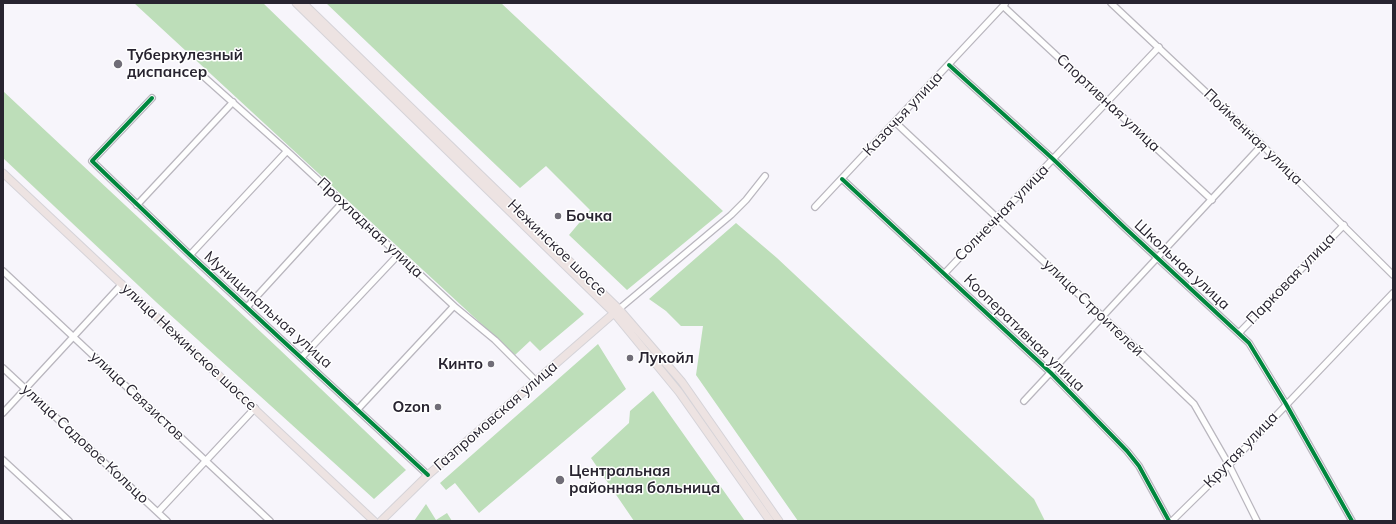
<!DOCTYPE html>
<html>
<head>
<meta charset="utf-8">
<style>
	body { margin:0 }
	#map { position:relative; width:1396px; height:524px; overflow:hidden; background:#f7f5fb; font-family:Mulish,sans-serif }
	canvas { display:block }
	.frame { position:absolute; inset:0; border:4px solid #282430; pointer-events:none }
</style>
</head>
<body>
<div id="map">
<canvas width="1396" height="524"></canvas>
<div class="frame"></div>
</div>
<script>
const ctx = document.querySelector('canvas').getContext('2d');
ctx.lineJoin = 'round';
function fill(path, color) {
  ctx.fillStyle = color;
  ctx.fill(path, 'evenodd');
}
function shape(rows) {
  const path = new Path2D();
  for (const r of rows) {
    path.moveTo(r[0], r[1]);
    for (let i = 2; i < r.length; i += 2) path.lineTo(r[i], r[i + 1]);
  }
  return path;
}
function trace(path, color, width, dash) {
  ctx.strokeStyle = color;
  ctx.lineWidth = width;
  ctx.lineCap = dash ? 'butt' : 'round';
  ctx.setLineDash(dash || []);
  ctx.stroke(path);
}
function drawText(font, color, halo, rows, align = 'center') {
  ctx.font = font + ' Mulish,sans-serif';
  ctx.lineWidth = 3;
  ctx.setLineDash([]);
  ctx.textBaseline = 'middle';
  ctx.strokeStyle = halo;
  ctx.fillStyle = color;
  for (const [text, x, y, turn = 0] of rows) {
    ctx.save();
    ctx.translate(x, y);
    ctx.rotate((+turn || 0) * Math.PI / 180);
    ctx.textAlign = isNaN(turn) ? turn : align;
    if (halo) ctx.strokeText(text, 0, 0);
    ctx.fillText(text, 0, 0);
    ctx.restore();
  }
}
fill(shape([
	[134,3,263,3,584,314,540,351,530,341,515,355],
	[326,3,501,3,723,211,627,290,569,235,590,210,546,166,520,188],
	[3,91,278,348,406,470,374,499,156,302,3,158],
	[736,223,777,258,1034,499,1045,521,798,521,696,375,703,326,681,326,666,311,649,299],
	[598,344,626,389,479,513,455,483,446,490,440,483],
	[653,391,745,521,634,521,591,458,629,423,630,411],
	[426,504,436,520,447,513,452,521,414,521]
]), '#bddeb9');
const minor = shape([
	[1111,3,1262,145,1393,275],
	[1003,6,1212,200],
	[949,65,1053,159,1124,227,1249,343,1286,404,1352,521],
	[203,76,287,151,454,306,495,340,536,381],
	[152,98,92,161,190,255,428,475],
	[895,122,1103,317,1194,404,1229,465,1257,521],
	[842,179,1051,373,1127,451,1139,466,1169,521],
	[137,205,233,102],
	[815,207,1005,4],
	[190,255,287,151],
	[3,271,270,521],
	[944,274,1159,47],
	[247,307,342,203],
	[619,309,731,215,746,200,765,176],
	[1239,333,1344,225],
	[302,357,399,254],
	[3,368,167,521],
	[1024,401,1262,145],
	[358,409,454,306],
	[3,413,122,284],
	[3,460,69,521],
	[158,512,255,408],
	[1172,521,1229,465,1393,293]
]);
const major = shape([
	[296,3,614,313,679,392,770,521],
	[303,3,619,309,682,382,779,521],
	[3,173,374,521],
	[381,521,428,475,614,313]
]);
trace(minor, '#b9b6be', 8);
trace(major, '#d5d3d8', 9);
trace(minor, '#fefefe', 5.5);
trace(major, '#ede3e2', 7);
trace(shape([
	[949,65,1053,159,1124,227,1249,343,1286,404,1352,521],
	[152,98,92,161,190,255,428,475],
	[842,179,1051,373,1127,451,1139,466,1169,521]
]), '#00873e', 4);
for (const [x, y, r, color] of [
	[118,64,5,"#706d77"],
	[558,216,4,"#706d77"],
	[630,358,4,"#706d77"],
	[491,364,4,"#706d77"],
	[438,407,4,"#706d77"],
	[560,480,5,"#706d77"]
]) {
  const dot = new Path2D();
  dot.arc(x, y, r, 0, 2 * Math.PI);
  ctx.fillStyle = color;
  ctx.fill(dot);
  trace(dot, '#fff', 1.5);
}
drawText('bold 15px', '#282430', '#fff', [
	["Туберкулезный",127,55],
	["диспансер",127,72],
	["Бочка",566,216],
	["Лукойл",638,358],
	["Кинто",483,364,"right"],
	["Ozon",430,407,"right"],
	["Центральная",569,471],
	["районная больница",569,488]
], 'left');
drawText('15px', '#282430', '#fff', [
	["Спортивная улица",1108,103,43],
	["Казачья улица",903,114,-47],
	["Пойменная улица",1253,137,44],
	["Солнечная улица",1002,213,-46],
	["Прохладная улица",370,228,43],
	["Нежинское шоссе",557,248,44],
	["Школьная улица",1182,265,43],
	["Парковая улица",1291,279,-46],
	["улица Строителей",1093,308,44],
	["Муниципальная улица",268,310,42],
	["Кооперативная улица",1024,333,44],
	["улица Нежинское шоссе",189,347,43],
	["улица Связистов",137,396,43],
	["Газпромовская улица",496,416,-41],
	["улица Садовое Кольцо",85,444,43],
	["Крутая улица",1241,450,-46]
]);
</script>
</body>
</html>
